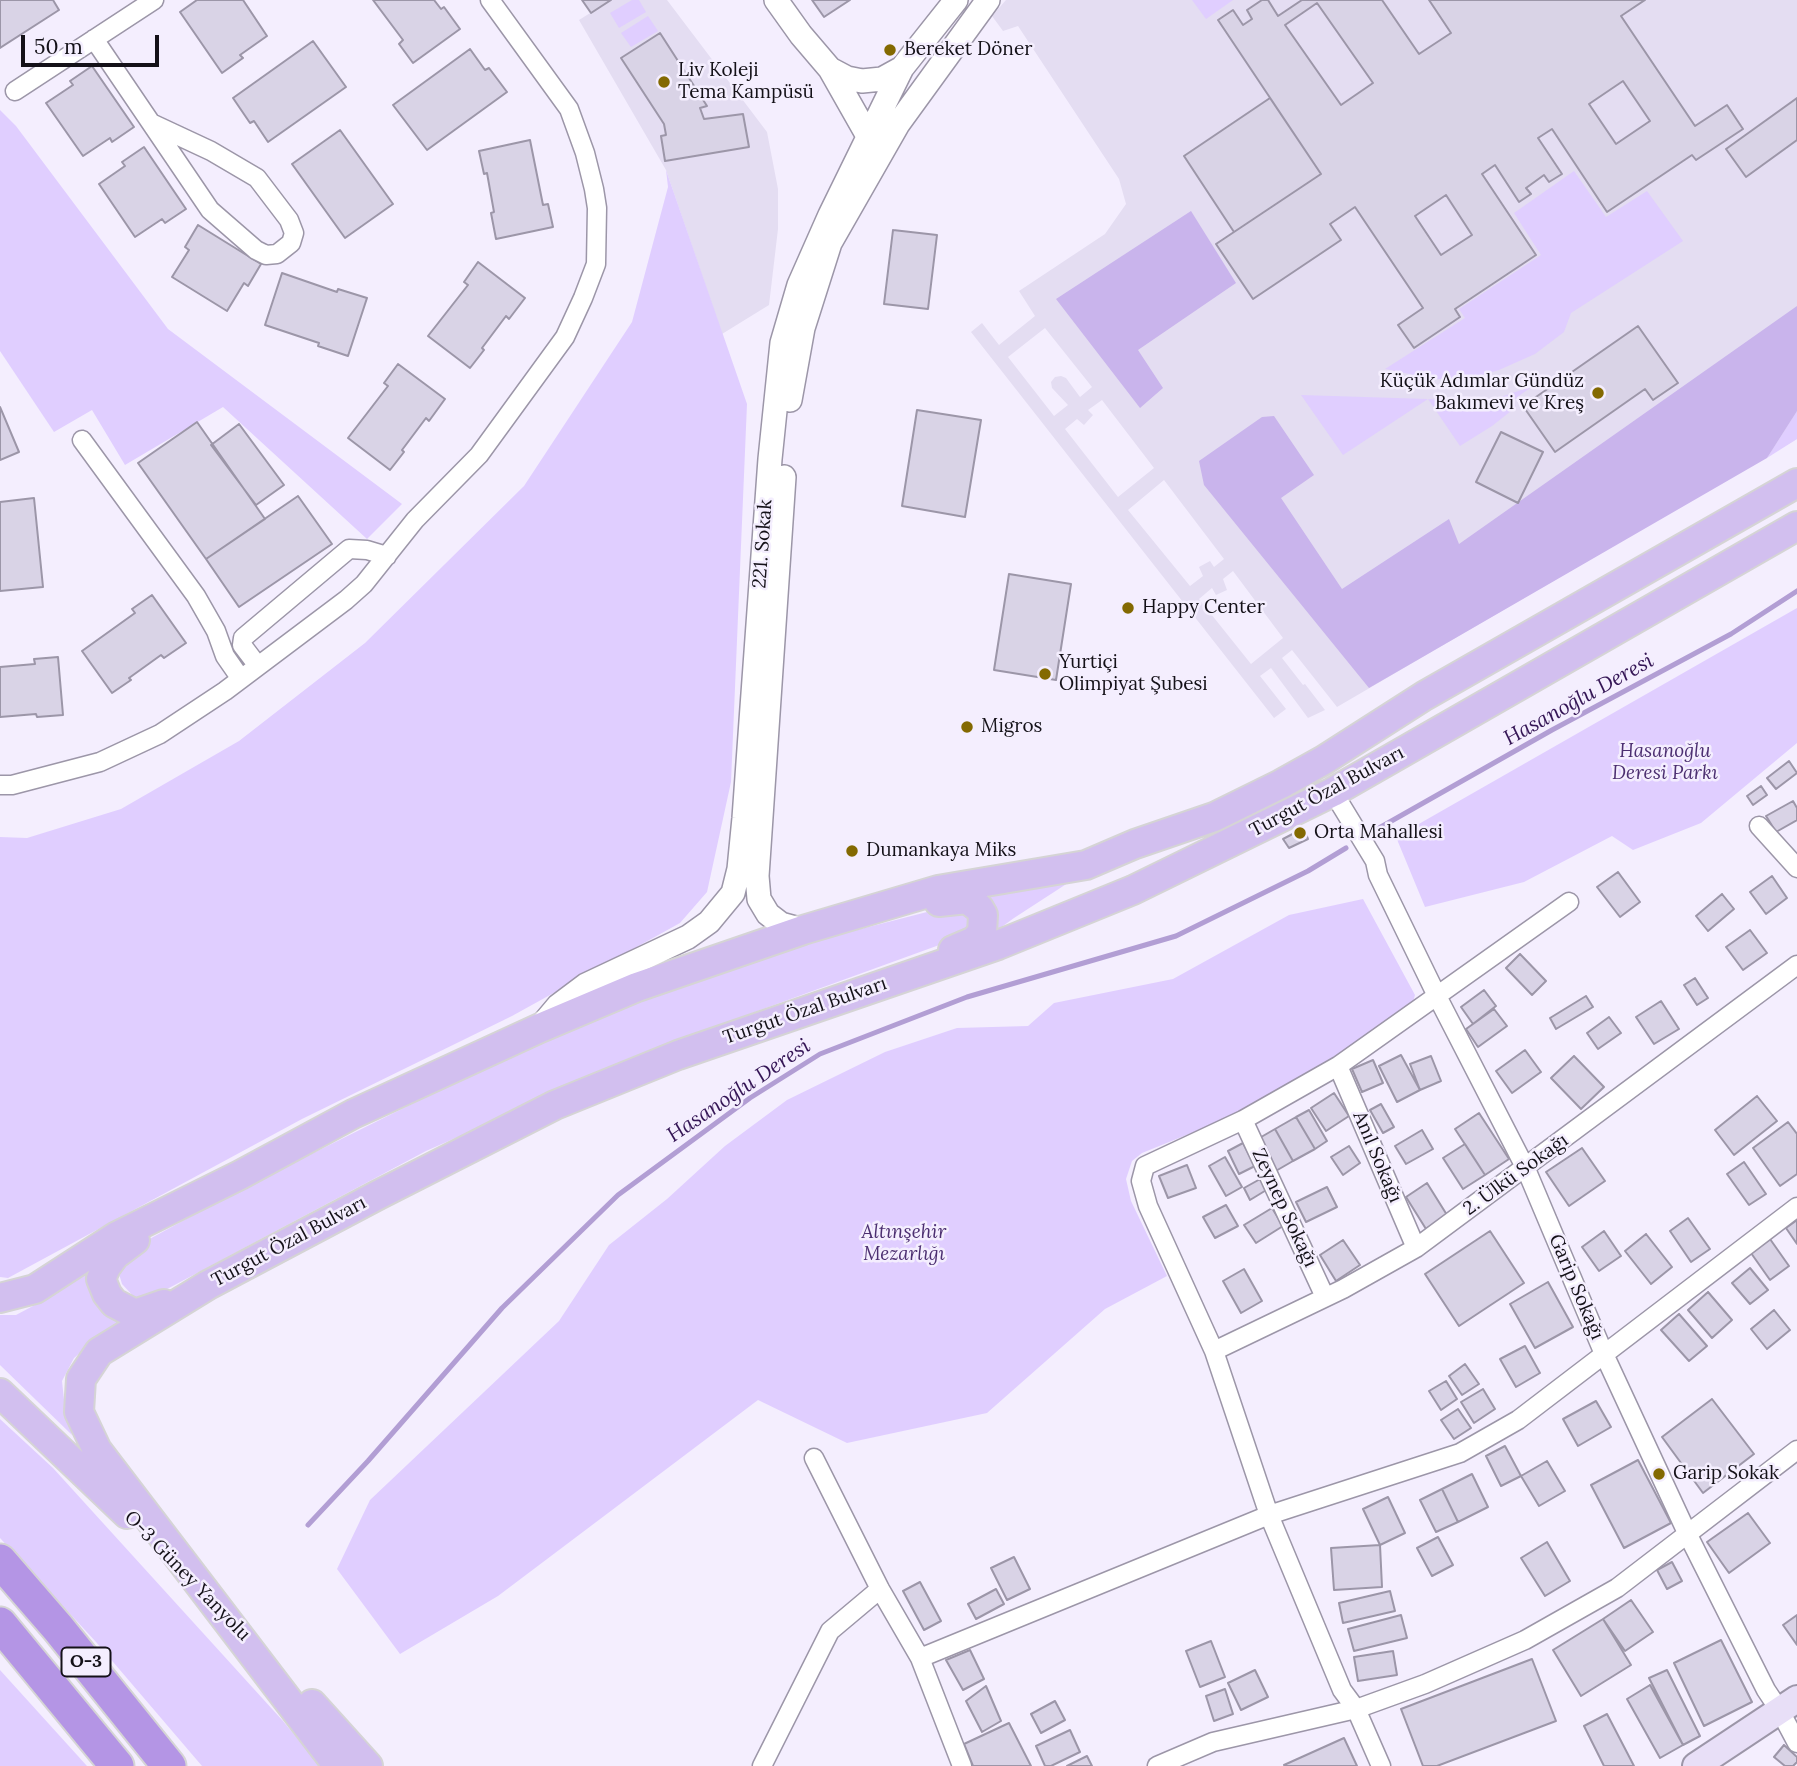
<!DOCTYPE html>
<html>
<head>
<meta charset="utf-8">
<style>
	body { margin:0 }
	#map { position:relative; width:1797px; height:1766px; overflow:hidden; background:#f4eefe; font-family:Lora,serif }
	canvas { display:block }
	.scale { position:absolute; left:21px; top:35px; width:138px; height:32px; box-sizing:border-box; border:4px solid #141118; border-top:0; padding-left:9px; font-size:21px; line-height:24px; white-space:nowrap; color:#141118; -webkit-text-stroke:5px #f4eefe; paint-order:stroke }
</style>
</head>
<body>
<div id="map">
<canvas width="1797" height="1766"></canvas>
<div class="scale">50 m</div>
</div>
<script>
const ctx = document.querySelector('canvas').getContext('2d');
ctx.lineJoin = 'round';
function fill(path, color) {
  ctx.fillStyle = color;
  ctx.fill(path, 'evenodd');
}
function shape(rows) {
  const path = new Path2D();
  for (const r of rows) {
    path.moveTo(r[0], r[1]);
    for (let i = 2; i < r.length; i += 2) path.lineTo(r[i], r[i + 1]);
  }
  return path;
}
function trace(path, color, width, dash) {
  ctx.strokeStyle = color;
  ctx.lineWidth = width;
  ctx.lineCap = dash ? 'butt' : 'round';
  ctx.setLineDash(dash || []);
  ctx.stroke(path);
}
function drawText(font, color, halo, rows, align = 'center') {
  ctx.font = font + ' Lora,serif';
  ctx.lineWidth = 5;
  ctx.setLineDash([]);
  ctx.textBaseline = 'middle';
  ctx.strokeStyle = halo;
  ctx.fillStyle = color;
  for (const [text, x, y, turn = 0] of rows) {
    ctx.save();
    ctx.translate(x, y);
    ctx.rotate((+turn || 0) * Math.PI / 180);
    ctx.textAlign = isNaN(turn) ? turn : align;
    if (halo) ctx.strokeText(text, 0, 0);
    ctx.fillText(text, 0, 0);
    ctx.restore();
  }
}
fill(shape([
	[611,0,667,0,767,132,778,189,778,229,769,305,722,334,666,170,579,20],
	[1006,0,1797,0,1797,439,1337,707,1292,650,1282,658,1303,685,1305,684,1325,710,1308,718,1271,668,1260,676,1286,709,1274,718,971,332,982,323,999,345,1035,316,1019,291,1105,234,1126,204,1119,179,1018,26,1003,31,992,16],
	[1045,328,1092,387,1080,397,1066,378,1061,376,1055,377,1051,382,1052,388,1068,405,1054,416,1008,357],
	[1102,400,1154,468,1118,497,1065,429,1077,419,1084,425,1093,415,1088,410],
	[1164,480,1224,559,1214,567,1210,561,1199,567,1203,576,1190,586,1128,510],
	[1233,571,1283,638,1251,664,1199,599,1212,588,1216,595,1227,590,1223,579]
]), '#e4ddf2');
fill(shape([
	[632,0,639,0,646,12,619,28,610,13],
	[1192,0,1233,0,1206,19],
	[648,16,658,31,631,47,621,33],
	[0,110,16,126,168,329,402,504,367,539,223,407,125,465,92,410,54,432,0,351],
	[666,170,747,404,731,782,707,892,680,923,512,1016,302,1119,8,1278,0,1277,0,837,27,838,121,809,239,741,365,643,524,486,632,322,668,187],
	[1574,171,1606,217,1647,191,1683,241,1571,313,1564,332,1535,354,1499,370,1468,379,1434,379,1385,369,1465,318,1459,309,1541,255,1514,213],
	[1533,386,1513,400,1516,407,1492,426,1460,446,1428,399,1343,455,1301,395,1428,399,1483,403],
	[1797,411,1797,439,1767,458],
	[1797,608,1797,743,1701,823,1633,850,1612,836,1524,882,1425,907,1396,837],
	[1071,881,1014,918,996,931,985,895],
	[1363,899,1415,995,1413,1002,1335,1056,1248,1110,1142,1153,1132,1161,1126,1179,1131,1201,1167,1276,1105,1309,987,1413,847,1443,758,1400,498,1596,400,1654,337,1569,370,1500,559,1321,609,1245,667,1199,725,1146,787,1100,885,1052,957,1028,1028,1026,1054,1003,1173,979,1289,915],
	[962,903,974,926,953,940,675,1041,426,1151,154,1296,142,1300,134,1297,122,1284,119,1274,120,1261,133,1248,245,1187,464,1078,630,1005,810,942],
	[88,1270,92,1287,127,1320,96,1339,74,1358,62,1381,65,1409,72,1435,0,1365,0,1315,16,1315,48,1298],
	[0,1419,53,1468,283,1721,320,1766,202,1766,96,1642,0,1538],
	[0,1670,87,1766,0,1766]
]), '#e0ceff');
fill(shape([
	[1191,211,1236,283,1138,350,1163,388,1140,408,1056,299],
	[1797,306,1797,411,1767,458,1369,688,1204,485,1199,461,1262,417,1274,416,1314,475,1281,498,1342,589,1449,519,1459,544]
]), '#c9b4ec');
trace(shape([
	[1372,832,1552,730,1731,634,1797,591],
	[308,1525,368,1461,502,1308,618,1195,750,1098,820,1054,967,997,1176,936,1308,871,1346,848]
]), '#b29ed4', 5);
const building = shape([
	[0,0,53,0,59,10,0,48,0,0],
	[197,0,243,0,267,36,240,55,243,58,222,73,180,12,197,0],
	[373,0,434,0,441,9,444,7,460,29,413,63,399,44,403,40,373,0],
	[582,0,611,0,591,13,582,0],
	[812,0,850,0,824,17,812,0],
	[1262,0,1268,0,1278,16,1302,0,1382,0,1419,54,1451,33,1429,0,1645,0,1621,16,1695,126,1727,105,1743,129,1696,160,1692,155,1607,212,1552,129,1538,138,1562,174,1549,182,1544,175,1526,188,1531,194,1519,202,1495,165,1482,174,1536,255,1455,309,1460,317,1414,348,1398,325,1423,308,1355,207,1330,224,1341,240,1253,299,1216,244,1321,174,1218,20,1233,10,1243,25,1252,19,1247,10,1262,0],
	[1317,3,1373,83,1341,105,1285,25,1317,3],
	[1623,81,1650,121,1616,144,1589,104,1623,81],
	[1446,195,1472,235,1441,255,1415,216,1446,195],
	[660,33,707,106,700,108,704,119,743,114,749,147,665,161,661,136,666,135,664,124,621,58,660,33],
	[313,41,346,87,268,142,254,121,250,123,233,98,313,41],
	[470,49,485,70,489,68,507,92,427,150,393,105,470,49],
	[92,66,134,127,112,142,110,138,83,156,46,103,73,85,70,81,92,66],
	[1270,98,1321,174,1234,232,1184,156,1270,98],
	[1797,98,1797,140,1746,177,1726,149,1797,98],
	[340,130,393,204,345,238,292,164,340,130],
	[530,140,543,205,548,204,553,227,496,239,491,213,494,212,487,173,484,174,479,151,530,140],
	[144,147,186,209,165,223,162,219,135,237,99,184,125,166,122,162,144,147],
	[198,225,261,264,248,286,244,283,227,311,172,277,189,250,185,247,198,225],
	[893,230,937,235,928,309,884,304,893,230],
	[478,262,525,298,509,319,506,316,482,348,484,350,470,368,428,336,468,285,464,282,478,262],
	[282,273,337,292,338,289,367,298,348,356,318,346,319,343,265,325,282,273],
	[1638,326,1678,383,1653,400,1645,389,1555,452,1523,406,1638,326],
	[398,364,445,399,429,421,426,418,402,450,404,452,390,470,348,438,388,386,384,383,398,364],
	[0,407,19,452,0,460,0,407],
	[917,410,981,420,965,517,902,506,917,410],
	[197,422,265,519,206,559,138,463,197,422],
	[239,424,284,485,256,505,211,445,239,424],
	[1501,432,1543,452,1518,503,1476,482,1501,432],
	[298,496,332,544,239,607,206,559,298,496],
	[34,498,43,587,0,591,0,502,34,498],
	[1009,574,1071,584,1056,680,994,670,1009,574],
	[152,595,186,643,164,658,161,655,129,678,131,680,112,693,82,651,135,613,132,609,152,595],
	[58,657,63,715,37,717,36,714,0,717,0,667,35,664,34,659,58,657],
	[1789,761,1797,773,1776,789,1767,778,1789,761],
	[1761,786,1767,795,1753,805,1747,796,1761,786],
	[1793,801,1797,808,1797,820,1776,832,1766,816,1793,801],
	[1304,828,1308,839,1289,848,1283,839,1304,828],
	[1618,872,1640,902,1620,917,1597,887,1618,872],
	[1772,876,1787,898,1766,914,1750,892,1772,876],
	[1722,894,1734,909,1708,931,1696,916,1722,894],
	[1750,930,1767,953,1743,970,1726,947,1750,930],
	[1520,954,1546,981,1532,995,1506,968,1520,954],
	[1695,978,1708,998,1697,1005,1684,985,1695,978],
	[1484,990,1496,1006,1473,1024,1461,1007,1484,990],
	[1586,996,1593,1007,1556,1029,1550,1018,1586,996],
	[1661,1001,1679,1029,1654,1044,1636,1017,1661,1001],
	[1494,1009,1507,1026,1478,1047,1466,1029,1494,1009],
	[1609,1017,1621,1033,1598,1049,1587,1033,1609,1017],
	[1525,1050,1541,1072,1512,1093,1496,1071,1525,1050],
	[1401,1055,1420,1090,1397,1102,1379,1066,1401,1055],
	[1431,1056,1441,1081,1420,1090,1410,1064,1431,1056],
	[1574,1056,1604,1087,1581,1109,1551,1078,1574,1056],
	[1373,1060,1383,1083,1362,1092,1352,1069,1373,1060],
	[1334,1093,1349,1116,1326,1131,1311,1108,1334,1093],
	[1757,1096,1777,1121,1734,1155,1715,1130,1757,1096],
	[1381,1104,1394,1127,1383,1133,1370,1110,1381,1104],
	[1309,1110,1327,1141,1315,1149,1296,1117,1309,1110],
	[1479,1113,1509,1159,1485,1175,1455,1129,1479,1113],
	[1296,1117,1315,1149,1293,1161,1275,1129,1296,1117],
	[1788,1122,1797,1134,1797,1174,1780,1186,1753,1148,1788,1122],
	[1275,1129,1293,1161,1274,1172,1256,1140,1275,1129],
	[1422,1130,1433,1149,1406,1164,1395,1146,1422,1130],
	[1243,1143,1255,1166,1239,1174,1228,1151,1243,1143],
	[1465,1144,1485,1175,1463,1189,1443,1158,1465,1144],
	[1349,1146,1360,1163,1343,1175,1331,1157,1349,1146],
	[1582,1148,1605,1181,1569,1206,1546,1172,1582,1148],
	[1225,1157,1242,1187,1226,1196,1209,1166,1225,1157],
	[1744,1162,1766,1194,1749,1205,1727,1174,1744,1162],
	[1187,1165,1196,1188,1168,1198,1159,1176,1187,1165],
	[1262,1178,1268,1189,1250,1200,1244,1188,1262,1178],
	[1427,1183,1447,1215,1426,1229,1406,1197,1427,1183],
	[1327,1187,1337,1207,1306,1222,1296,1202,1327,1187],
	[1226,1205,1238,1226,1215,1238,1203,1217,1226,1205],
	[1272,1208,1283,1226,1256,1243,1244,1225,1272,1208],
	[1688,1218,1710,1249,1691,1262,1670,1231,1688,1218],
	[1797,1220,1797,1244,1786,1228,1797,1220],
	[1490,1231,1524,1283,1459,1326,1425,1274,1490,1231],
	[1604,1231,1621,1256,1599,1271,1582,1247,1604,1231],
	[1646,1234,1672,1267,1651,1284,1625,1251,1646,1234],
	[1770,1239,1789,1266,1770,1280,1751,1253,1770,1239],
	[1343,1240,1360,1265,1336,1281,1320,1255,1343,1240],
	[1750,1268,1768,1290,1750,1304,1732,1283,1750,1268],
	[1244,1269,1262,1301,1241,1313,1223,1281,1244,1269],
	[1548,1282,1573,1327,1535,1348,1510,1304,1548,1282],
	[1708,1292,1732,1320,1712,1338,1688,1310,1708,1292],
	[1774,1310,1790,1330,1767,1349,1751,1329,1774,1310],
	[1679,1314,1707,1346,1689,1361,1661,1330,1679,1314],
	[1525,1346,1540,1373,1516,1387,1500,1359,1525,1346],
	[1465,1364,1479,1384,1462,1395,1449,1376,1465,1364],
	[1446,1381,1457,1399,1441,1410,1429,1391,1446,1381],
	[1483,1389,1495,1409,1474,1423,1461,1402,1483,1389],
	[1712,1399,1754,1454,1703,1493,1662,1437,1712,1399],
	[1596,1401,1611,1427,1578,1446,1563,1419,1596,1401],
	[1458,1409,1471,1428,1454,1439,1441,1420,1458,1409],
	[1505,1446,1521,1476,1501,1486,1486,1456,1505,1446],
	[1638,1460,1671,1523,1624,1548,1591,1485,1638,1460],
	[1547,1461,1565,1491,1539,1506,1521,1476,1547,1461],
	[1472,1474,1488,1507,1458,1522,1442,1489,1472,1474],
	[1442,1489,1458,1522,1436,1532,1420,1500,1442,1489],
	[1388,1497,1405,1533,1380,1545,1363,1509,1388,1497],
	[1748,1513,1770,1543,1729,1573,1707,1542,1748,1513],
	[1438,1537,1453,1565,1432,1576,1417,1548,1438,1537],
	[1547,1542,1570,1581,1545,1596,1521,1558,1547,1542],
	[1380,1545,1382,1587,1334,1590,1331,1548,1380,1545],
	[1014,1557,1030,1589,1007,1600,991,1568,1014,1557],
	[1672,1562,1682,1581,1667,1589,1657,1570,1672,1562],
	[920,1582,941,1621,924,1630,903,1591,920,1582],
	[996,1589,1004,1604,976,1619,968,1604,996,1589],
	[1390,1591,1395,1611,1343,1623,1339,1603,1390,1591],
	[1631,1600,1653,1632,1625,1651,1603,1619,1631,1600],
	[1401,1615,1407,1638,1354,1651,1348,1629,1401,1615],
	[1797,1615,1797,1645,1783,1625,1797,1615],
	[1603,1619,1631,1665,1581,1696,1553,1650,1603,1619],
	[1721,1640,1752,1702,1704,1726,1674,1663,1721,1640],
	[1211,1641,1225,1677,1200,1687,1186,1651,1211,1641],
	[970,1650,984,1679,963,1690,946,1660,970,1650],
	[1393,1651,1397,1675,1358,1681,1354,1657,1393,1651],
	[1532,1659,1556,1721,1437,1766,1423,1766,1401,1709,1532,1659],
	[1255,1670,1268,1697,1241,1710,1228,1683,1255,1670],
	[1667,1670,1700,1736,1683,1745,1649,1678,1667,1670],
	[1650,1685,1683,1745,1660,1758,1627,1699,1650,1685],
	[986,1686,1001,1721,982,1732,966,1701,986,1686],
	[1225,1689,1233,1714,1214,1721,1206,1696,1225,1689],
	[1055,1701,1065,1720,1041,1733,1031,1714,1055,1701],
	[1607,1714,1634,1766,1604,1766,1584,1726,1607,1714],
	[1009,1723,1031,1766,973,1766,964,1744,1009,1723],
	[1070,1730,1080,1752,1051,1766,1045,1766,1036,1746,1070,1730],
	[1344,1738,1357,1766,1285,1766,1284,1765,1344,1738],
	[1784,1745,1797,1757,1797,1762,1793,1766,1785,1766,1774,1757,1784,1745],
	[1087,1756,1092,1766,1067,1766,1087,1756]
]);
fill(building, '#d9d3e6');
trace(building, '#9c96a8', 2);
const minor = shape([
	[94,39,210,210,256,250,266,255,277,254,291,243,294,233,289,220,257,178,211,151,151,123],
	[15,91,154,0],
	[82,440,196,596,216,631,225,656,241,679],
	[258,666,242,645,243,638,349,549,367,550,387,556],
	[0,785,12,785,100,762,160,734,225,691,346,600,364,584,415,520,479,455,565,337,583,298,596,264,597,208,594,189,585,153,569,109,490,0],
	[1333,792,1375,861,1378,875,1437,996,1526,1169,1604,1354,1688,1535,1766,1690,1780,1711,1797,1743],
	[1759,826,1797,868],
	[1338,1066,1416,1248],
	[1243,1120,1325,1297],
	[1214,1351,1343,1289,1416,1248,1797,965],
	[814,1458,880,1589,920,1658,962,1766],
	[920,1658,1269,1515,1460,1453,1518,1420,1797,1207],
	[762,1766,830,1631,880,1589],
	[1157,1766,1213,1742,1356,1709,1425,1684,1525,1640,1617,1588,1797,1450],
	[1381,1766,1356,1709,1342,1690,1269,1515,1214,1351,1148,1206,1141,1181,1145,1166,1243,1120,1338,1066,1569,902]
]);
const tertiary = shape([
	[776,0,801,35,830,69,868,136],
	[830,69,847,78,862,81,882,79,902,68],
	[790,400,803,328,830,243,898,124,988,0],
	[784,477,757,876,759,899,768,914,781,924,803,930],
	[542,1025,558,1006,586,985,688,937,709,922,733,893,739,869,744,818,770,459,782,343,799,285,830,215,902,68,956,0]
]);
const secondary = shape([
	[1696,1766,1797,1699]
]);
const primary = shape([
	[939,902,967,899,979,908,983,915,982,933,974,941,953,950],
	[135,1240,115,1255,106,1267,101,1279,107,1294,114,1303,135,1314,164,1304],
	[0,1298,35,1289,117,1236,240,1175,353,1114,540,1028,637,987,803,930,938,890,1086,865,1135,844,1214,817,1281,784,1324,760,1424,696,1797,483],
	[0,1393,127,1514],
	[312,1704,368,1766],
	[338,1766,97,1450,79,1412,81,1379,99,1352,208,1285,378,1195,555,1105,678,1055,998,945,1133,890,1333,792,1797,526]
]);
const motorway = shape([
	[0,1561,58,1628,169,1766],
	[0,1624,117,1766]
]);
trace(minor, '#9c96a8', 21);
trace(tertiary, '#9c96a8', 26);
trace(secondary, '#9c96a8', 30);
trace(primary, '#d5d4d5', 32);
trace(motorway, '#d5d4d5', 37);
trace(minor, '#fff', 18);
trace(tertiary, '#fff', 23);
trace(secondary, '#e8dff7', 26);
trace(primary, '#d2bfef', 28);
trace(motorway, '#b495e5', 33);
for (const [x, y, r, color] of [
	[890,50,7,"#836901"],
	[664,82,7,"#836901"],
	[1598,393,7,"#836901"],
	[1128,608,7,"#836901"],
	[1045,674,7,"#836901"],
	[967,727,7,"#836901"],
	[1300,833,7,"#836901"],
	[852,851,7,"#836901"],
	[1659,1474,7,"#836901"]
]) {
  const dot = new Path2D();
  dot.arc(x, y, r, 0, 2 * Math.PI);
  ctx.fillStyle = color;
  ctx.fill(dot);
  trace(dot, '#f4eefe', 2.5);
}
for (const [x, y, w] of [
	[86,1662,49]
]) {
  const box = new Path2D();
  box.roundRect(x - w / 2, y - 14.5, w, 29, 5);
  ctx.fillStyle = '#f4eefe';
  ctx.fill(box);
  trace(box, '#141118', 2);
}
drawText('bold 18px', '#141118', null, [
	["O-3",86,1662]
]);
drawText('19px', '#141118', '#f4eefe', [
	["Bereket Döner",904,50],
	["Liv Koleji",678,71],
	["Tema Kampüsü",678,93],
	["Küçük Adımlar Gündüz",1584,382,"right"],
	["Bakımevi ve Kreş",1584,404,"right"],
	["Happy Center",1142,608],
	["Yurtiçi",1059,663],
	["Olimpiyat Şubesi",1059,685],
	["Migros",981,727],
	["Orta Mahallesi",1314,833],
	["Dumankaya Miks",866,851],
	["Garip Sokak",1673,1474]
], 'left');
drawText('19px', '#141118', '#f4eefe', [
	["221. Sokak",763,544,-86],
	["Turgut Özal Bulvarı",1327,792,-28],
	["Turgut Özal Bulvarı",805,1011,-19],
	["Anıl Sokağı",1377,1157,67],
	["2. Ülkü Sokağı",1516,1175,-36],
	["Zeynep Sokağı",1284,1208,65],
	["Turgut Özal Bulvarı",289,1242,-28],
	["Garip Sokağı",1576,1287,67],
	["O-3 Güney Yanyolu",187,1576,46]
]);
drawText('italic 19px', '#4c2f71', '#f4eefe', [
	["Hasanoğlu",1665,752],
	["Deresi Parkı",1665,774],
	["Altınşehir",904,1233],
	["Mezarlığı",904,1255]
]);
drawText('italic 21px', '#341555', '#f4eefe', [
	["Hasanoğlu Deresi",1579,700,-29],
	["Hasanoğlu Deresi",739,1091,-34]
]);
</script>
</body>
</html>
